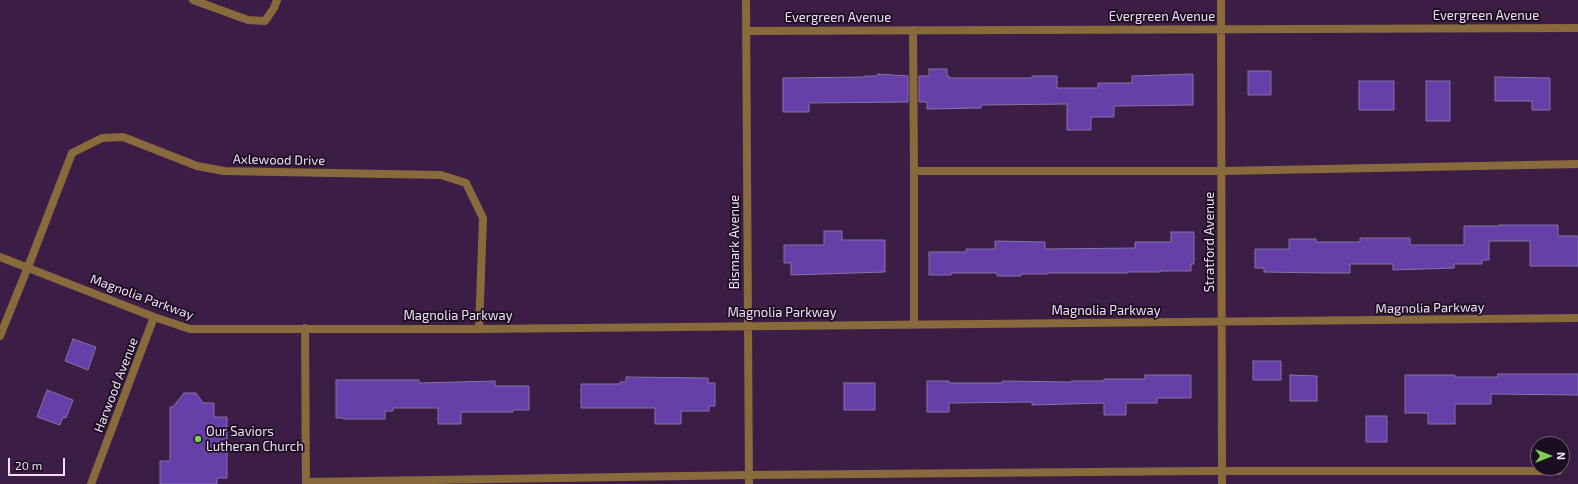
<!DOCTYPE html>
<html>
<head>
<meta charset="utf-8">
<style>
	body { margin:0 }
	#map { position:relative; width:1578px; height:484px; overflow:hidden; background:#3b1d45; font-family:"Exo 2",sans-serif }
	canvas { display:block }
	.north { position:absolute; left:1530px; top:436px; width:40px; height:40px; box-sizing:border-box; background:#1b0e20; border:1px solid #716277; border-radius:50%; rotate:90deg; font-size:11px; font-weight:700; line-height:16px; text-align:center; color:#f2e0f9 }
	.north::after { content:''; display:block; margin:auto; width:14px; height:18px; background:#7ed153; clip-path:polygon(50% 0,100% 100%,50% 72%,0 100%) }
	.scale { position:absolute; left:8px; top:458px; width:57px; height:18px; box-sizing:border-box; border:2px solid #f2e0f9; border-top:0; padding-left:5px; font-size:12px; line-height:14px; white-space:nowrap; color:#f2e0f9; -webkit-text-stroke:3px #1b0e20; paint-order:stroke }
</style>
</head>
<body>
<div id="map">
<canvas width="1578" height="484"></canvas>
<div class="north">N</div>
<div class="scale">20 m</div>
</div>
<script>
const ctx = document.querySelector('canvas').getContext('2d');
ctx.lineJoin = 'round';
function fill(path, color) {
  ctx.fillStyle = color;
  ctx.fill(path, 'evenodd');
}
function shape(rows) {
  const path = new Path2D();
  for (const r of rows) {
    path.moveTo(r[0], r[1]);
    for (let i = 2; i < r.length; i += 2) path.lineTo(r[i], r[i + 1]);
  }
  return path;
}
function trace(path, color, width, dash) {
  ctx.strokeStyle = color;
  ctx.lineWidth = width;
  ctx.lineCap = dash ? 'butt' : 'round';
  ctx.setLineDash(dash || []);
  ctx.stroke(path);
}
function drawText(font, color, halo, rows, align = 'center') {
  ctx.font = font + ' "Exo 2",sans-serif';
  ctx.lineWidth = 3.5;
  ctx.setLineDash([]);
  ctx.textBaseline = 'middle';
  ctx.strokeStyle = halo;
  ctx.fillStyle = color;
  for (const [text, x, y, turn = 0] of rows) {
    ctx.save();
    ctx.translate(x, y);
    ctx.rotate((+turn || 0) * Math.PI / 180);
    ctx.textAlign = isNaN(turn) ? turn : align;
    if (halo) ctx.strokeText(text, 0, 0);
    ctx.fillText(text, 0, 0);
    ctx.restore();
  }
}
const building = shape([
	[929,69,947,69,947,76,949,76,949,78,1032,78,1032,76,1057,76,1057,88,1098,88,1098,83,1132,83,1132,76,1193,74,1193,105,1114,106,1114,117,1091,117,1091,130,1067,130,1067,104,981,105,981,108,927,109,927,102,919,102,919,76,929,76,929,69],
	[1248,71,1271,71,1271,95,1248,95,1248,71],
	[878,74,908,76,908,102,809,103,809,112,783,112,783,78,865,77,865,76,878,76,878,74],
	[1495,77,1550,78,1550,110,1532,110,1532,101,1495,101,1495,77],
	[1359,81,1394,81,1394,110,1359,110,1359,81],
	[1426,81,1450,81,1450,121,1426,121,1426,81],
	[1500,225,1558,225,1558,236,1578,236,1578,266,1530,266,1530,241,1489,241,1489,260,1482,260,1482,264,1454,264,1454,268,1393,270,1393,264,1350,264,1350,273,1326,273,1264,272,1264,268,1255,268,1255,249,1289,249,1289,239,1316,239,1316,242,1360,242,1360,238,1410,238,1410,245,1464,245,1464,226,1500,226,1500,225],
	[824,231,842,231,842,240,885,240,885,272,791,275,791,263,784,263,784,245,824,245,824,231],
	[1171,232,1194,232,1194,264,1191,264,1191,271,1160,271,1160,272,1128,272,1128,273,1048,273,1048,274,1021,274,1021,276,997,276,997,273,951,273,951,275,929,275,929,252,966,252,966,249,995,249,995,241,1045,242,1045,249,1135,248,1135,242,1171,242,1171,232],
	[73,339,96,347,88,370,65,361,73,339],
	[1253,361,1281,361,1281,380,1253,380,1253,361],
	[1498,374,1578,374,1578,395,1491,394,1491,404,1455,404,1455,424,1428,424,1428,413,1405,413,1405,375,1455,375,1455,377,1498,377,1498,374],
	[1145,375,1191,375,1191,398,1157,398,1157,403,1126,403,1126,415,1104,415,1104,403,1032,405,1032,402,949,403,949,412,927,412,927,381,949,381,949,383,1002,383,1002,381,1071,382,1071,381,1104,381,1104,379,1145,379,1145,375],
	[1290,375,1317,376,1317,401,1290,401,1290,375],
	[626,377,708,378,708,383,715,383,715,406,709,406,709,411,681,411,681,424,655,424,655,408,581,408,581,384,620,384,620,382,626,382,626,377],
	[336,380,419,380,419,383,495,381,495,386,529,386,529,410,513,410,513,412,461,412,461,424,438,424,438,408,393,408,393,411,385,411,385,419,343,419,343,418,336,418,336,380],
	[844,383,875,383,875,410,844,410,844,383],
	[47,390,73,400,66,418,63,417,60,425,37,417,47,390],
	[184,393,196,393,203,403,214,403,214,417,227,417,227,478,217,478,217,484,160,484,160,461,170,461,170,407,173,407,184,393],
	[1366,416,1387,416,1387,442,1366,442,1366,416]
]);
fill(building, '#663fa9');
trace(building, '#8375a8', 1);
trace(shape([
	[913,30,914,171],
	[914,324,914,171,1222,171,1578,164],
	[0,336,28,267],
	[306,482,749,475,1203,471,1558,471]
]), '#886a3d', 8);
trace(shape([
	[193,0,248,20,265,21,274,8,277,0],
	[746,0,749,484],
	[1221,0,1222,484],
	[746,31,1578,28],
	[0,257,154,317,190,329,479,329,1578,318],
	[28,267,72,153,102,138,123,137,197,166,224,171,441,175,466,183,483,218,479,329],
	[305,328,306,484],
	[91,484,154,317]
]), '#886a3d', 8);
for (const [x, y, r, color] of [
	[198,439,4,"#7ed153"]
]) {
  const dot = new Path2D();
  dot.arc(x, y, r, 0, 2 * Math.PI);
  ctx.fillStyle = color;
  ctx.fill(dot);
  trace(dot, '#1b0e20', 1.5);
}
drawText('13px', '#f2e0f9', '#1b0e20', [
	["Evergreen Avenue",1486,16],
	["Evergreen Avenue",1162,17],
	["Evergreen Avenue",838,18],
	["Axlewood Drive",279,160,1],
	["Bismark Avenue",735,242,-90],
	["Stratford Avenue",1210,242,-90],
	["Magnolia Parkway",142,297,20],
	["Magnolia Parkway",1430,308,-1],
	["Magnolia Parkway",1106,311],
	["Magnolia Parkway",782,313],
	["Magnolia Parkway",458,316],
	["Harwood Avenue",116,385,-69]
]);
drawText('13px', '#f2e0f9', '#1b0e20', [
	["Our Saviors",206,432],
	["Lutheran Church",206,447]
], 'left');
</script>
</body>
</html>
